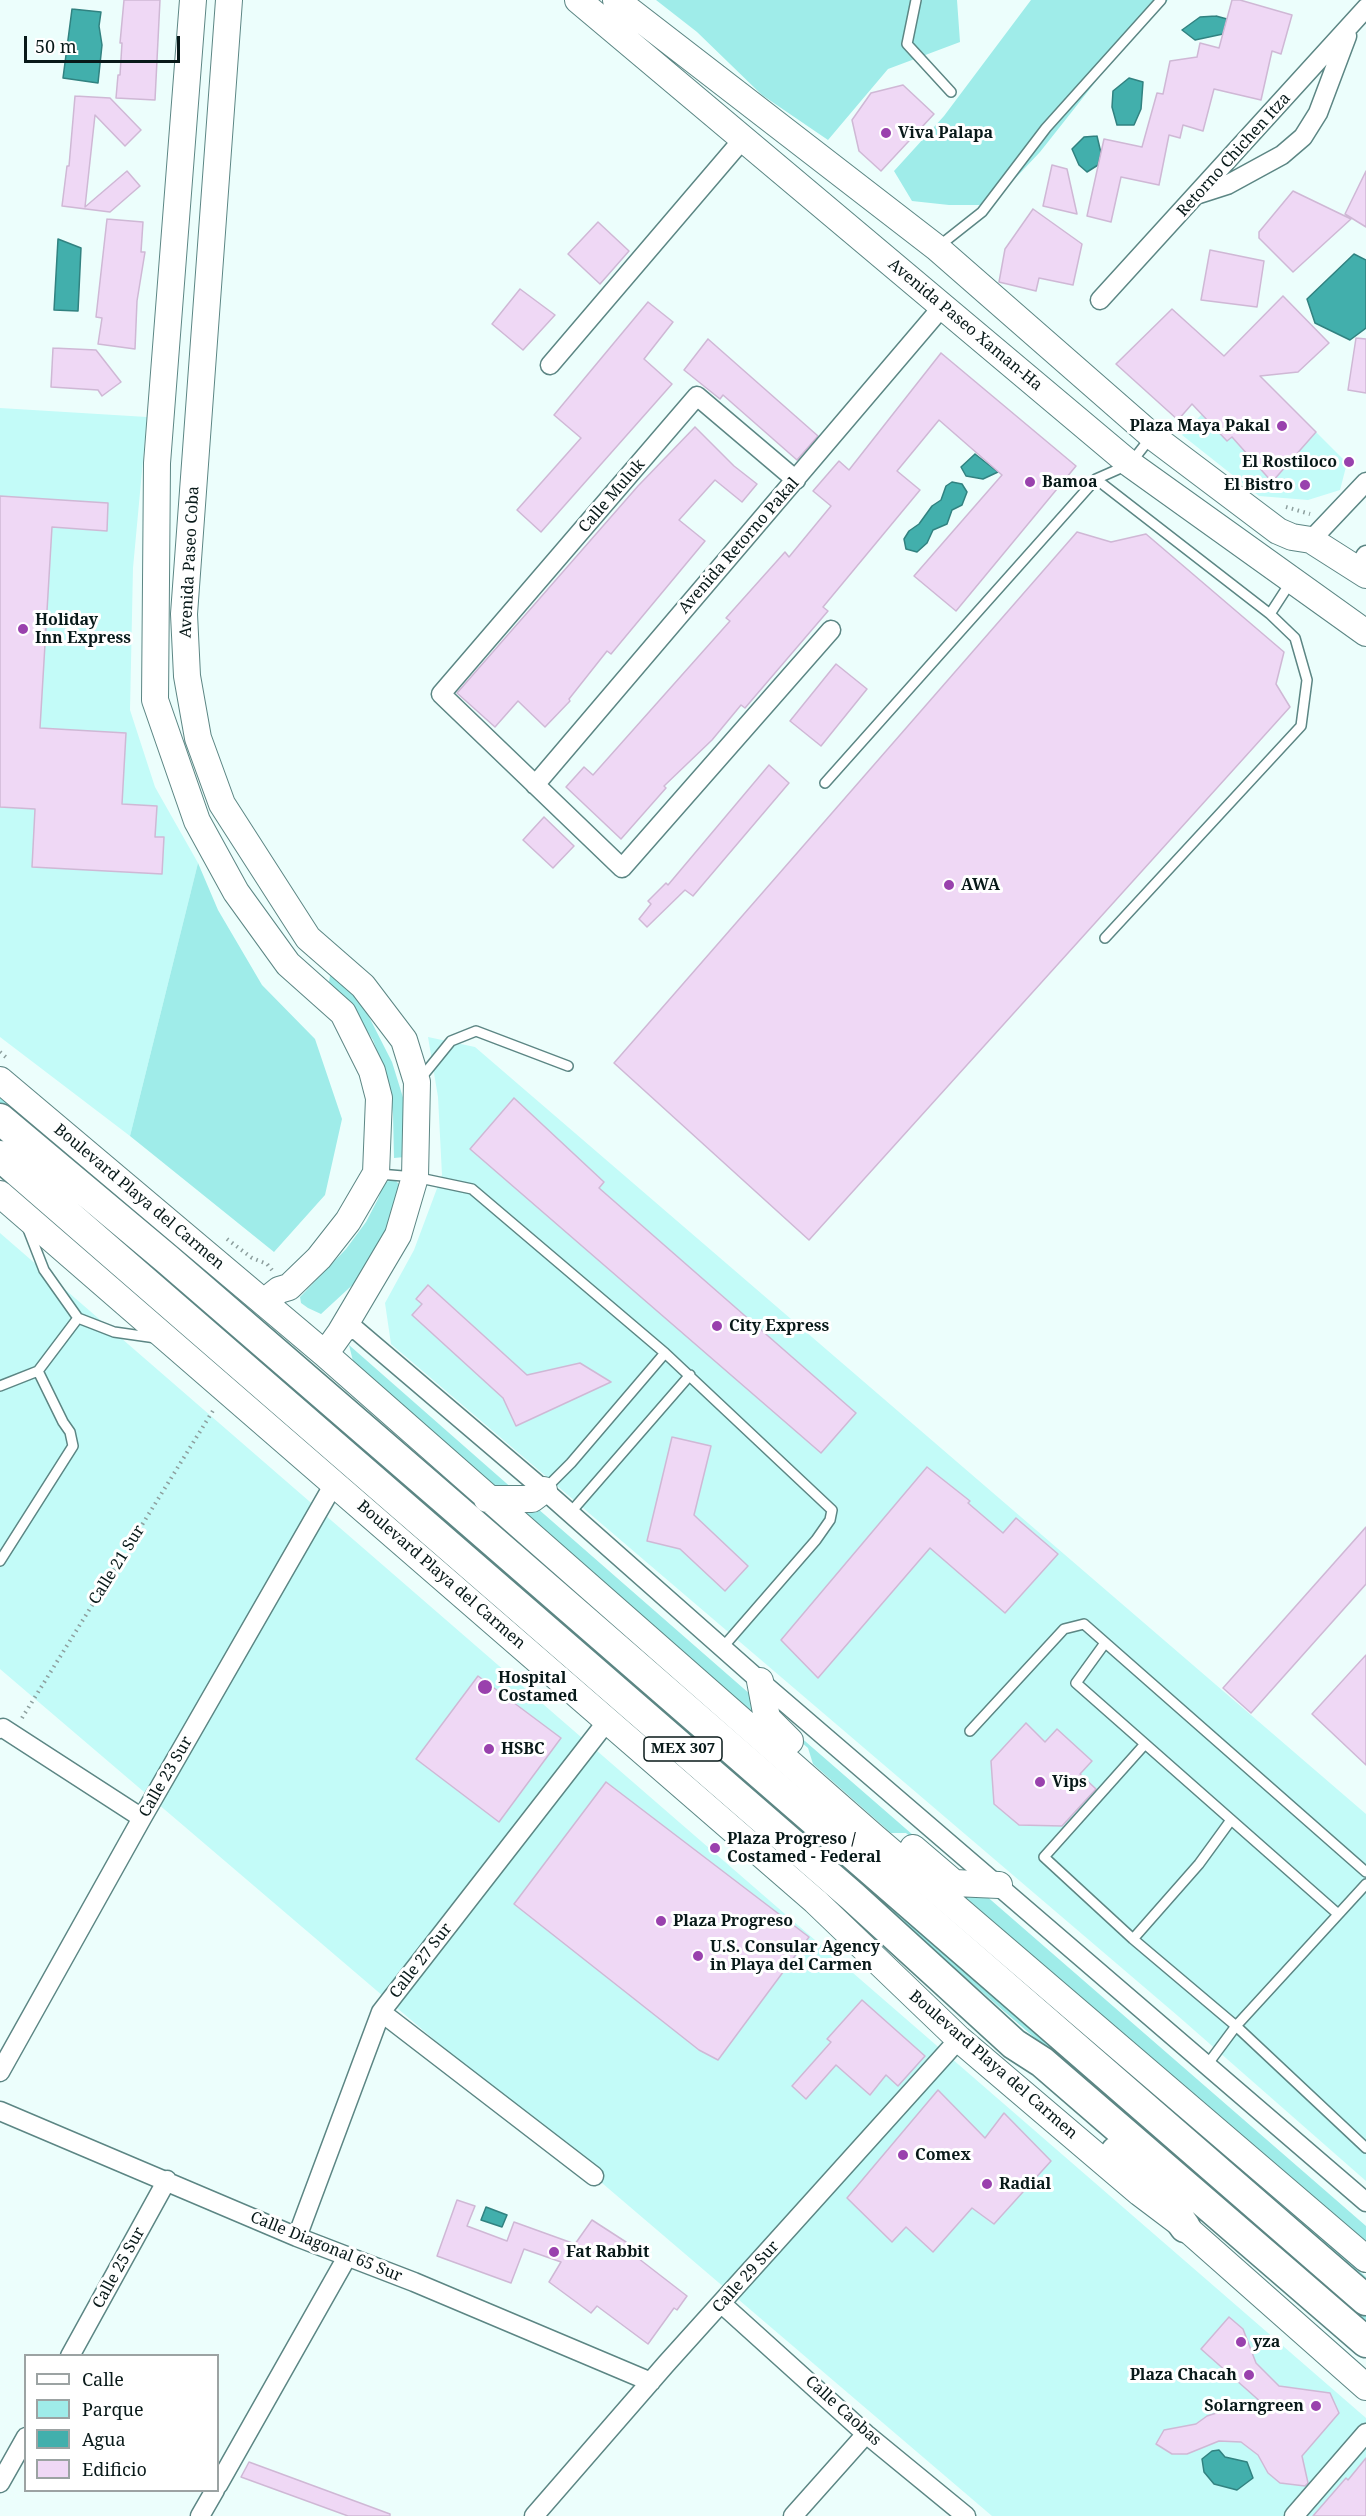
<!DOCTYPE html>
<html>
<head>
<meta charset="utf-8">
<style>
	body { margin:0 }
	#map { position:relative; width:1366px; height:2516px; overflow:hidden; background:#ecfefc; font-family:"Noto Serif",serif }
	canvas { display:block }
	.legend { position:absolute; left:24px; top:2354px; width:195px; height:138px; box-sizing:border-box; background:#fff; border:2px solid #9ca3a3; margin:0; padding:8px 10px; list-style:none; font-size:18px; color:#081919 }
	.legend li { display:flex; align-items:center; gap:12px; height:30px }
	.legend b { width:30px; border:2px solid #9ca3a3 }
	.scale { position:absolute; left:24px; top:36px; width:156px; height:27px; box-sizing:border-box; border:3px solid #081919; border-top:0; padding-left:8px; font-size:18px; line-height:21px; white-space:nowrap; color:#081919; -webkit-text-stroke:4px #fff; paint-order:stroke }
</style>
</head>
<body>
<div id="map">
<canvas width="1366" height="2516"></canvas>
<ul class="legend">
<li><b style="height:8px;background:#fff"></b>Calle</li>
<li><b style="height:16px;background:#9fece9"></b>Parque</li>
<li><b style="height:16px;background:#42afac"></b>Agua</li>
<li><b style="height:16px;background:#efd8f5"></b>Edificio</li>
</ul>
<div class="scale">50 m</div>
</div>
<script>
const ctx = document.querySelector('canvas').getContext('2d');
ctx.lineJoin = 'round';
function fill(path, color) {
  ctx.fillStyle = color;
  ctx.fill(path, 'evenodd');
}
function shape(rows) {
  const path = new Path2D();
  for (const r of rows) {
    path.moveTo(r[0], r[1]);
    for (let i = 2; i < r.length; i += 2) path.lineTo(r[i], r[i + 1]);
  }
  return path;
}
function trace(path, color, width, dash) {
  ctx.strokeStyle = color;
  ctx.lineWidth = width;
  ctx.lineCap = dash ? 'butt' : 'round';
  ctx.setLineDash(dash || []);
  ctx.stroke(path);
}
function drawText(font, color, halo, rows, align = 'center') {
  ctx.font = font + ' "Noto Serif",serif';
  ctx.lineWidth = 6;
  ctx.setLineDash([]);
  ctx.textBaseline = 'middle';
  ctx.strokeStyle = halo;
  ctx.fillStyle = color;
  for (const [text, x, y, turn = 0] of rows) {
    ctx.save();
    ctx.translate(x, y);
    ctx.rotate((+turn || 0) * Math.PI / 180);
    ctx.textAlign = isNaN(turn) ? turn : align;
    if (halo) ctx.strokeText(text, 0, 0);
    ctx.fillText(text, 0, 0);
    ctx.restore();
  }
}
fill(shape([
	[1249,365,1347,463,1340,490,1308,500,1259,496,1182,435],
	[0,408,147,417,133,568,130,710,155,787,198,863,130,1136,0,1037],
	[428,1037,475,1047,1366,1814,1366,2181,1178,2016,391,1344,385,1303,414,1250,442,1175,438,1097],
	[0,1233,1366,2418,1366,2516,992,2516,0,1669]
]), '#c3fbf8');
fill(shape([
	[656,0,957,0,960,42,888,69,828,140,762,95,697,32],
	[1031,0,1168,0,1108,66,1040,152,990,205,949,205,912,201,894,171,944,116],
	[198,863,218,910,262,985,315,1039,342,1119,325,1195,274,1252,130,1136],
	[339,975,366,1011,392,1062,405,1104,405,1157,394,1158,393,1114,388,1081,373,1040,353,1010,329,982,330,976],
	[0,1094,1366,2277,1366,2285,0,1103],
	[0,1133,1366,2316,1366,2325,0,1141],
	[395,1180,404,1189,396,1215,360,1278,321,1314,308,1308,301,1303,300,1297,346,1249,366,1222,378,1199,384,1182],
	[349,1345,514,1490,494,1490,359,1370,353,1361],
	[514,1508,537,1508,751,1695,757,1716],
	[775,1715,959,1875,949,1871,906,1833,891,1833,813,1764,808,1748,781,1725],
	[959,1892,984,1894,1366,2226,1366,2246]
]), '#9fece9');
const water = shape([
	[72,9,101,12,99,26,102,45,98,83,63,78,72,9],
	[1216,16,1227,19,1223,34,1195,40,1182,30,1200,17,1216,16],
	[1129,78,1143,82,1141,109,1134,125,1117,125,1112,107,1113,91,1129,78],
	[1097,136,1101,153,1098,165,1087,172,1079,165,1072,149,1084,137,1097,136],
	[58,239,81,248,78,311,54,310,58,239],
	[1354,254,1366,260,1366,328,1350,340,1315,323,1307,299,1354,254],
	[975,454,998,472,983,479,966,476,961,467,975,454],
	[952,482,962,484,967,492,962,505,952,510,947,524,933,530,927,543,917,552,906,549,904,539,909,531,919,524,932,506,941,500,946,486,952,482],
	[486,2207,507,2215,502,2227,481,2220,486,2207],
	[1219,2450,1225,2457,1247,2462,1253,2478,1237,2490,1214,2484,1204,2472,1202,2459,1212,2451,1219,2450]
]);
fill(water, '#42afac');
trace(water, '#318280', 1.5);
const building = shape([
	[124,0,160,0,155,100,116,98,118,75,120,75,122,43,120,43,124,0],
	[1232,0,1240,0,1292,15,1281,54,1272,51,1261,100,1214,89,1203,131,1183,125,1180,138,1169,135,1159,185,1121,177,1111,222,1087,216,1104,139,1142,147,1157,93,1163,94,1170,61,1197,57,1200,43,1219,48,1232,0],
	[903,85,934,114,881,171,859,151,852,120,871,93,903,85],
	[75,96,110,98,141,130,125,146,95,115,85,207,127,171,140,186,110,212,62,206,67,166,69,166,75,96],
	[1052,165,1067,169,1077,214,1043,206,1052,165],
	[1366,171,1366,227,1345,214,1366,171],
	[1293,191,1351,219,1293,272,1259,238,1259,232,1293,191],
	[1033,209,1082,244,1073,285,1039,278,1036,291,999,282,1005,249,1033,209],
	[107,219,143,222,141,252,145,252,137,301,135,349,98,344,102,318,96,317,107,219],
	[598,222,629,251,600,284,568,254,598,222],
	[1210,250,1264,261,1257,307,1201,300,1210,250],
	[520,289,555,315,523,350,492,324,520,289],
	[1283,296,1329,343,1298,372,1260,376,1316,432,1272,482,1232,437,1227,441,1192,404,1178,420,1116,364,1172,309,1224,356,1283,296],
	[648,302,673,322,644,359,672,384,541,532,517,510,581,438,554,415,648,302],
	[1356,338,1366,339,1366,393,1348,390,1356,338],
	[708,339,818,436,797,460,723,395,720,399,684,370,708,339],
	[53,348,96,350,121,382,102,396,98,390,51,387,53,348],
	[941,353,1076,466,956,611,914,576,1002,475,939,420,897,471,920,490,823,607,828,611,745,708,741,705,712,740,664,786,666,788,621,839,566,787,584,767,593,775,730,621,726,618,785,552,789,557,831,506,813,491,839,461,849,470,941,353],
	[695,427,734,466,757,484,742,502,715,480,679,520,705,541,611,654,607,651,569,699,570,701,545,727,518,701,495,727,457,693,638,486,695,427],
	[0,496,108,503,107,531,52,527,40,728,126,733,122,804,157,806,155,837,164,837,162,874,32,867,35,809,0,807,0,496],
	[1077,532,1111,542,1146,534,1284,652,1276,684,1290,707,809,1240,614,1063,1077,532],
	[836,664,867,689,821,746,790,721,836,664],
	[769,765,789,783,693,896,685,890,647,927,639,919,651,904,648,901,666,883,668,885,769,765],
	[544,817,574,846,553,868,523,840,544,817],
	[514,1098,604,1182,599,1188,856,1413,821,1453,470,1149,514,1098],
	[428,1285,527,1375,580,1363,611,1382,516,1426,503,1398,412,1315,422,1304,416,1299,428,1285],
	[672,1437,711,1446,694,1515,748,1566,725,1591,680,1549,647,1541,672,1437],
	[927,1467,970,1501,968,1503,1003,1533,1016,1518,1058,1554,1005,1613,930,1548,818,1678,781,1640,927,1467],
	[1366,1527,1366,1584,1251,1713,1223,1688,1366,1527],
	[1366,1655,1366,1765,1312,1714,1366,1655],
	[478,1676,561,1738,499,1822,416,1759,478,1676],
	[1026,1723,1045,1742,1057,1729,1092,1761,1080,1774,1096,1789,1062,1826,1019,1825,994,1804,991,1761,1026,1723],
	[606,1782,809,1937,718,2060,699,2050,514,1904,606,1782],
	[862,2000,925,2056,898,2086,886,2075,870,2095,836,2065,806,2099,792,2086,831,2042,827,2039,862,2000],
	[938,2090,985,2138,1004,2113,1051,2161,994,2224,972,2208,933,2252,906,2227,892,2242,847,2198,938,2090],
	[457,2200,475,2206,467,2226,507,2241,514,2222,575,2244,592,2220,626,2242,624,2246,634,2255,687,2296,677,2310,674,2308,648,2344,597,2306,591,2313,549,2282,561,2262,524,2249,511,2283,437,2256,457,2200],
	[1229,2317,1243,2329,1256,2363,1279,2386,1330,2393,1339,2413,1302,2456,1308,2483,1305,2486,1280,2483,1268,2473,1258,2455,1241,2442,1219,2441,1187,2454,1172,2454,1156,2444,1164,2430,1196,2424,1207,2416,1226,2410,1271,2411,1201,2349,1229,2317],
	[1366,2458,1366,2516,1313,2516,1346,2478,1348,2480,1366,2458],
	[249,2462,390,2514,390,2516,348,2516,241,2477,249,2462]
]);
fill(building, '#efd8f5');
trace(building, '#cfb8d5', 1.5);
const service = shape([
	[916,0,907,44,951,92],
	[939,246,982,212,1046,128,1161,0],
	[1096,479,1270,614,1295,638,1307,680,1301,726,1105,938],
	[1270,614,1292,580],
	[825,783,1096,479,1130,464,1151,437],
	[421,1078,451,1041,476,1031,568,1066],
	[379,1174,415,1177,472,1189,665,1353,832,1510,830,1520,816,1540,723,1647],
	[28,1229,44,1270,78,1318,114,1332,156,1338],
	[0,1386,38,1371],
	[546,1488,571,1463,665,1353],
	[570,1513,690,1375],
	[0,1561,73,1446,70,1432,63,1422,38,1371,78,1318],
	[1105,1643,1076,1683,1338,1914],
	[970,1731,1064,1629,1084,1624,1366,1872],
	[1145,1744,1044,1857,1133,1939,1236,2026,1366,2148],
	[1133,1939,1199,1864,1231,1820],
	[1207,2065,1236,2026,1366,1884]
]);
const minor = shape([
	[1199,194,1227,185,1282,155,1303,137,1318,113,1347,36],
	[1100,300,1366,8],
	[550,365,743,139],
	[796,480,697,396,441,694,622,868,831,630],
	[1311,540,1366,482],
	[1357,569,1366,555],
	[535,785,942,307],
	[340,1333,355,1329,544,1490,760,1681,1366,2202],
	[0,1729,3,1728,142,1818],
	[381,2012,594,2176],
	[0,2072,142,1818,335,1482],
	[0,2111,297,2237,414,2282,651,2382],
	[297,2237,381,2012,608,1720],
	[722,2304,866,2434,966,2516],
	[70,2356,167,2180],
	[0,2483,26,2437],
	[218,2485,347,2257],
	[200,2516,215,2490],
	[534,2516,666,2364,959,2039],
	[793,2516,866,2434],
	[1294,2516,1366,2433]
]);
const secondary = shape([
	[193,0,157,463,155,700,197,821,236,892,288,964,343,1013,372,1071,379,1098,376,1173,348,1221,319,1258,289,1287,279,1290,264,1302],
	[229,0,184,614,187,676,198,738,222,804,308,938,363,986,404,1040,417,1082,415,1177,398,1235,340,1333,325,1354],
	[578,0,1130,464,1366,633],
	[616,0,937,248,1152,436,1278,531,1292,537,1311,540,1366,575],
	[0,1080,325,1354,874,1837,1366,2259],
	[0,1194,815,1901,959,2039,1140,2193,1185,2227,1366,2387],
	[487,1499,532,1499,544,1490],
	[760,1681,767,1718,790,1741],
	[913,1848,954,1883,999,1885]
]);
const trunk = shape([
	[0,1119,167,1259,456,1509,1366,2300],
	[0,1156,852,1896,1014,2044,1042,2062,1366,2342],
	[1116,2152,1162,2194,1185,2227]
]);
trace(service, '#5c8684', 12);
trace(minor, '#5c8684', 21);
trace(secondary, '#5c8684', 28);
trace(trunk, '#5c8684', 33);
trace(shape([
	[1286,507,1310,514],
	[0,1052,8,1059],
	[227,1239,252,1258,267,1264,272,1270],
	[22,1718,214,1409]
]), '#8d9f9e', 4, [1.5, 4.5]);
trace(service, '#fff', 9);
trace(minor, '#fff', 18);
trace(secondary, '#fff', 26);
trace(trunk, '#fff', 30);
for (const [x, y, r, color] of [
	[886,133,6,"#9941ad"],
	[1282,426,6,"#9941ad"],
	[1349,462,6,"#9941ad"],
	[1030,482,6,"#9941ad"],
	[1305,485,6,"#9941ad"],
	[23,629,6,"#9941ad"],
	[949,885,6,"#9941ad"],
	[717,1326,6,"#9941ad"],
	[485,1687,8,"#9941ad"],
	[489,1749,6,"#9941ad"],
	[1040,1782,6,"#9941ad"],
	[715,1848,6,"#9941ad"],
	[661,1921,6,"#9941ad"],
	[698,1956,6,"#9941ad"],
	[903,2155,6,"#9941ad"],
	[987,2184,6,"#9941ad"],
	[554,2252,6,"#9941ad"],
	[1241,2342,6,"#9941ad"],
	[1249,2375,6,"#9941ad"],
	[1316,2406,6,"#9941ad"]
]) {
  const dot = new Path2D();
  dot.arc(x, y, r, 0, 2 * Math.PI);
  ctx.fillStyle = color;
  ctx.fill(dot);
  trace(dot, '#fff', 2);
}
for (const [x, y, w] of [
	[683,1749,78]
]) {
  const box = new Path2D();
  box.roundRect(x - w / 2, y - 12, w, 24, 4.5);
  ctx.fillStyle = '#fff';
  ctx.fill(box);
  trace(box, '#081919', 1.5);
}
drawText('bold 15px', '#081919', null, [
	["MEX 307",683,1749]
]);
drawText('bold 16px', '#081919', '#fff', [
	["Viva Palapa",898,133],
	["Plaza Maya Pakal",1270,426,"right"],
	["El Rostiloco",1337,462,"right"],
	["Bamoa",1042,482],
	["El Bistro",1293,485,"right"],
	["Holiday",35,620],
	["Inn Express",35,638],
	["AWA",961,885],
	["City Express",729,1326],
	["Hospital",498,1678],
	["Costamed",498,1696],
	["HSBC",501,1749],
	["Vips",1052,1782],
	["Plaza Progreso /",727,1839],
	["Costamed - Federal",727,1857],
	["Plaza Progreso",673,1921],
	["U.S. Consular Agency",710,1947],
	["in Playa del Carmen",710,1965],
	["Comex",915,2155],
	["Radial",999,2184],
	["Fat Rabbit",566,2252],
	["yza",1253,2342],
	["Plaza Chacah",1237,2375,"right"],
	["Solarngreen",1304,2406,"right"]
], 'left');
drawText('16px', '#081919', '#fff', [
	["Retorno Chichen Itza",1234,155,-48],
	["Avenida Paseo Xaman-Ha",965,325,40],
	["Calle Muluk",612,496,-49],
	["Avenida Retorno Pakal",739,546,-49],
	["Avenida Paseo Coba",190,562,-87],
	["Boulevard Playa del Carmen",139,1197,40],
	["Calle 21 Sur",117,1565,-58],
	["Boulevard Playa del Carmen",441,1575,41],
	["Calle 23 Sur",166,1777,-60],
	["Calle 27 Sur",421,1961,-52],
	["Boulevard Playa del Carmen",993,2065,41],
	["Calle Diagonal 65 Sur",326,2247,22],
	["Calle 25 Sur",119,2268,-61],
	["Calle 29 Sur",746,2277,-48],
	["Calle Caobas",843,2411,42]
]);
</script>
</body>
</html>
